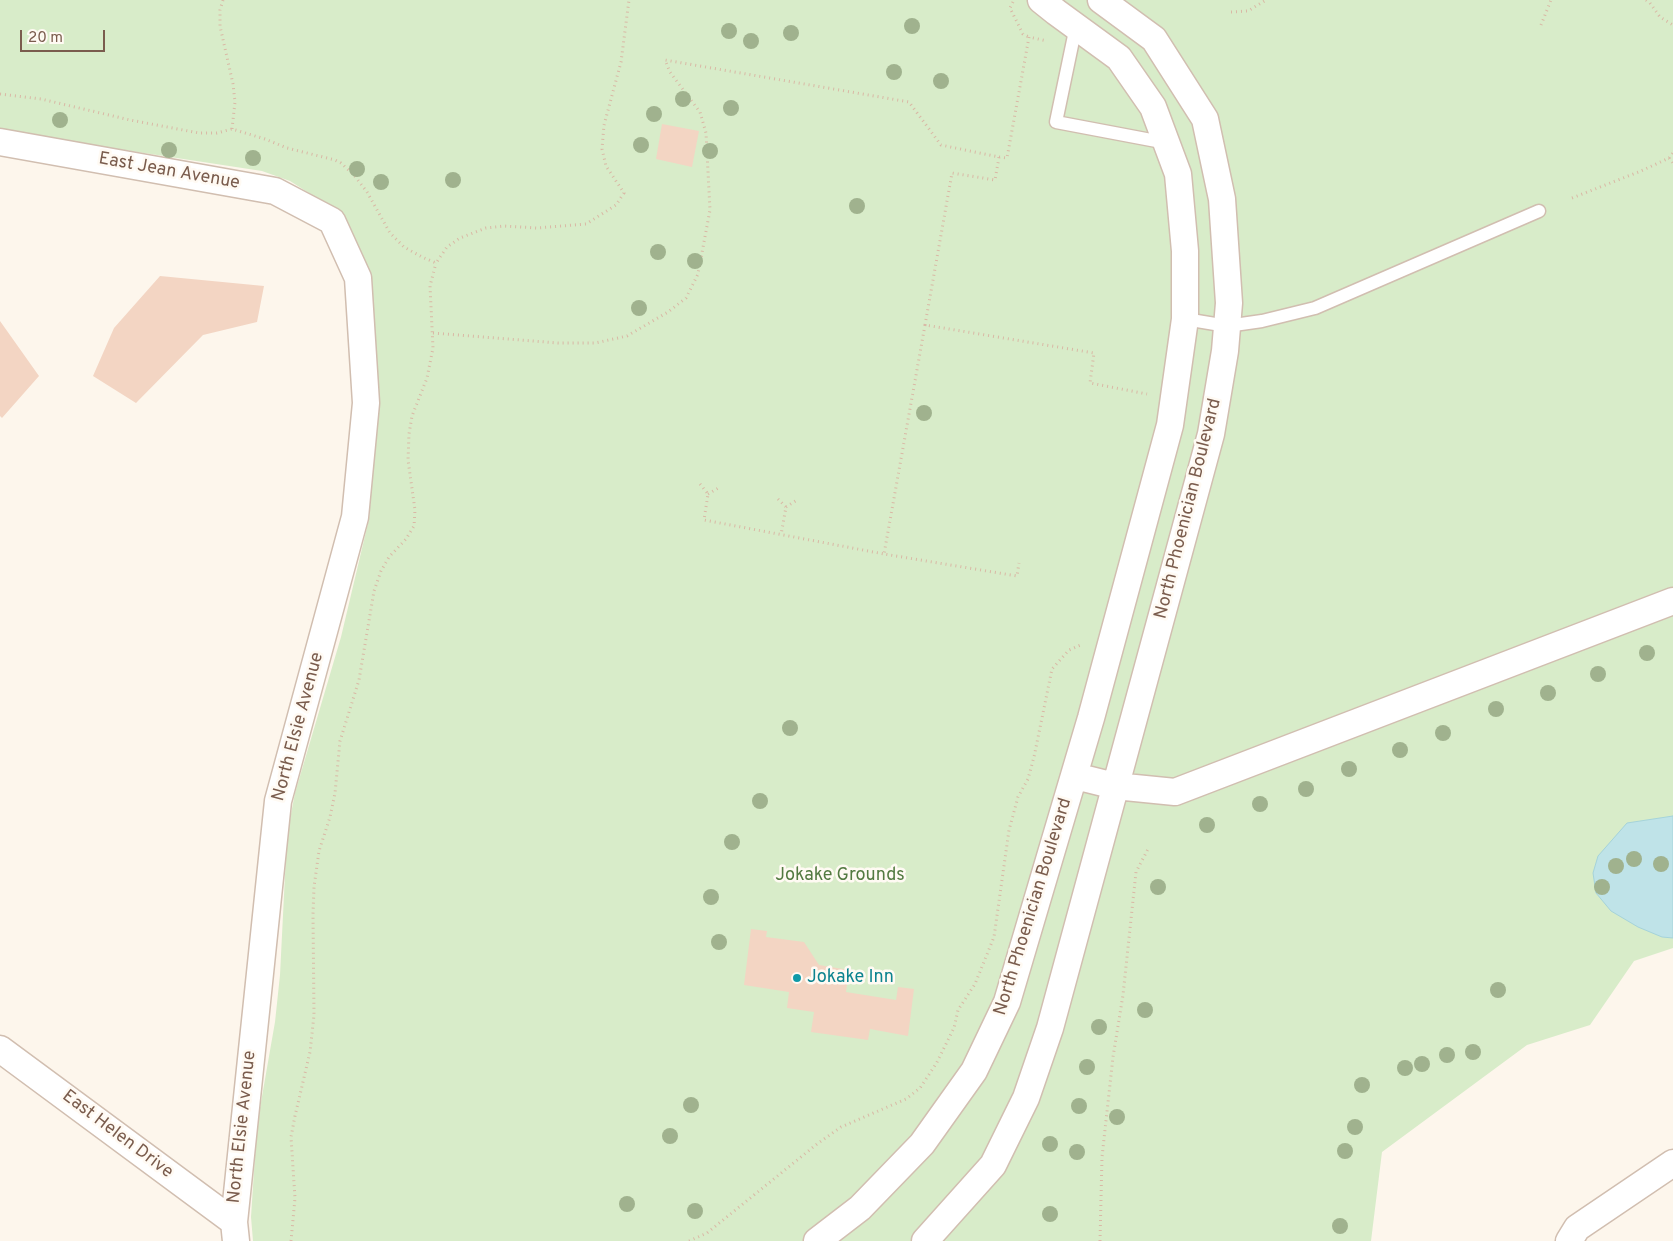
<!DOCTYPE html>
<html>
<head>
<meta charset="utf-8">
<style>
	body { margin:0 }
	#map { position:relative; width:1673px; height:1241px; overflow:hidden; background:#fdf6ec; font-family:Overpass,sans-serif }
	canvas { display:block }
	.scale { position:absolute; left:20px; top:30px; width:85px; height:22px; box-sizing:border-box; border:2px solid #7a5c4d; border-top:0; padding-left:6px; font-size:15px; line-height:18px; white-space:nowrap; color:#7a5c4d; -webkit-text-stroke:4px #fffaf3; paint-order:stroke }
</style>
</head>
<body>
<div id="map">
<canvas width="1673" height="1241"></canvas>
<div class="scale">20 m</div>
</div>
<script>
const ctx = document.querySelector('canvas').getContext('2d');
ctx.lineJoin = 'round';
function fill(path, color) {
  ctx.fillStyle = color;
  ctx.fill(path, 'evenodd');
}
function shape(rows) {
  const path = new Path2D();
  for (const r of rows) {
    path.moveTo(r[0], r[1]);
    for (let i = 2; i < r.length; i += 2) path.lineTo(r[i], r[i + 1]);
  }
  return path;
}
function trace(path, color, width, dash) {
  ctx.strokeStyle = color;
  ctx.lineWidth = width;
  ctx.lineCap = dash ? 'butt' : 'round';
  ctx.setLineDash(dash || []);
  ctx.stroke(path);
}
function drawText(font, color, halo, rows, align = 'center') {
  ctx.font = font + ' Overpass,sans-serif';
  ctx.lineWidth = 5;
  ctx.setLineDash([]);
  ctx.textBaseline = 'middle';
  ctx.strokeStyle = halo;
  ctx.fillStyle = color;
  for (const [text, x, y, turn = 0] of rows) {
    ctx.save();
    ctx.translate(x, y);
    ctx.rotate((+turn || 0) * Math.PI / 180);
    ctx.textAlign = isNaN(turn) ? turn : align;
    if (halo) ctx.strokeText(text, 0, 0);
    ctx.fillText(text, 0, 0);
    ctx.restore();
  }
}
fill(shape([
	[0,0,1673,0,1673,948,1634,961,1590,1025,1527,1045,1382,1152,1371,1241,253,1241,251,1217,257,1125,275,1022,280,975,287,835,295,793,341,637,369,519,378,403,371,273,342,214,290,181,262,171,0,131]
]), '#d8ecc9');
const water = shape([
	[1673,816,1673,938,1662,937,1638,927,1611,911,1596,893,1593,873,1598,856,1627,823,1673,816]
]);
fill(water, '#bfe3e8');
trace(water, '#a5d3da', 1);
fill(shape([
	[662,124,699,131,692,167,656,159],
	[160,276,264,286,257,322,203,335,136,403,93,376,114,328],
	[0,321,39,376,2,418,0,416],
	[751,929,767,931,766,937,804,942,819,965,849,970,846,992,896,1000,898,987,914,989,908,1036,870,1029,868,1040,811,1032,814,1012,787,1008,789,992,744,985]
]), '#f3d5c3');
const lane = shape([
	[1076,26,1056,122,1167,143],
	[1185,319,1227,326,1262,321,1315,308,1539,211]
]);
const street = shape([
	[0,142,275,191,332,221,358,278,366,403,355,517,278,801,234,1222,236,1241],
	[1075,776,1115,786,1175,792,1673,601],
	[0,1049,234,1222],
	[817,1241,860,1208,922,1144,974,1071,1007,1002,1091,718,1170,425,1185,319,1185,251,1178,174,1153,107,1119,58,1056,12,1041,0],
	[925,1241,993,1165,1026,1098,1050,1028,1211,434,1225,351,1229,303,1222,199,1205,119,1154,39,1101,0],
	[1569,1241,1577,1228,1673,1163]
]);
trace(lane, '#d1beb0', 15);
trace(street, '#d1beb0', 29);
trace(shape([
	[223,0,220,10,220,26,233,84,235,102,232,129],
	[1646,0,1650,3,1660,17,1673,25],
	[1013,2,1010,8,1023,34,1029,37],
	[1231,12,1248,11,1266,0],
	[1541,25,1551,0],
	[0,94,41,99,130,120,199,133,217,133,232,129,265,139,287,148,335,160,341,163,354,175,367,192,390,233,404,247,422,257,436,263,447,247,460,238,486,228,504,226,537,228,586,224,616,205,624,193,606,166,602,149,604,125,621,62,629,0],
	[999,157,1007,158,1029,37,1047,41],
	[1669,158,1673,163],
	[1572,198,1641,171,1669,158,1673,153],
	[925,325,884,554,1017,576,1019,563],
	[433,333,558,343,595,343,627,336,668,312,686,298,698,274,710,210,706,133,700,112,670,72,665,60,909,102,941,145,999,157,995,180,952,173,925,325,1094,353,1090,383,1147,394],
	[700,484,708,494,704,520,884,554],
	[708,494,720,487],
	[778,499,786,507,781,535],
	[786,507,797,500],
	[291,1241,295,1198,291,1137,295,1116,310,1052,314,1015,313,915,314,887,319,851,330,817,335,793,340,741,359,680,374,591,381,571,389,557,406,539,414,526,415,510,408,460,409,434,412,416,427,378,433,348,430,286,436,263],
	[689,1241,707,1233,817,1144,841,1127,906,1099,920,1088,936,1064,954,1028,958,1010,975,984,994,937,1009,830,1018,797,1028,779,1034,757,1052,669,1069,650,1083,644],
	[1100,1241,1102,1157,1113,1057,1123,995,1136,872,1148,849]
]), '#d9b8a5', 3, [1, 4]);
trace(lane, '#fff', 12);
trace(street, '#fff', 26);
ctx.fillStyle = '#a0b28e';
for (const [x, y] of [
	[912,26],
	[729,31],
	[791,33],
	[751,41],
	[894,72],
	[941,81],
	[683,99],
	[731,108],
	[654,114],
	[60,120],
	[641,145],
	[169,150],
	[710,151],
	[253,158],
	[357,169],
	[453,180],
	[381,182],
	[857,206],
	[658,252],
	[695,261],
	[639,308],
	[924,413],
	[1647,653],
	[1598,674],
	[1548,693],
	[1496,709],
	[790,728],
	[1443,733],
	[1400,750],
	[1349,769],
	[1306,789],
	[760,801],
	[1260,804],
	[1207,825],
	[732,842],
	[1634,859],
	[1661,864],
	[1616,866],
	[1158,887],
	[1602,887],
	[711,897],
	[719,942],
	[1498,990],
	[1145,1010],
	[1099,1027],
	[1473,1052],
	[1447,1055],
	[1422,1064],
	[1087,1067],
	[1405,1068],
	[1362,1085],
	[691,1105],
	[1079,1106],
	[1117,1117],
	[1355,1127],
	[670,1136],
	[1050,1144],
	[1345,1151],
	[1077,1152],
	[627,1204],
	[695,1211],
	[1050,1214],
	[1340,1226]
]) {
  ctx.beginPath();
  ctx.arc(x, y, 8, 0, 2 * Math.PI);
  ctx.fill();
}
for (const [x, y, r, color] of [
	[797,978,5,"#0f9aa8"]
]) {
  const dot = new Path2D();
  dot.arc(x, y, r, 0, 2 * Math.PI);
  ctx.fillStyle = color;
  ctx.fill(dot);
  trace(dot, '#fffaf3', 2);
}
drawText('18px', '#7a5c4d', '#fffaf3', [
	["East Jean Avenue",169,172,10],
	["North Phoenician Boulevard",1189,509,-76],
	["North Elsie Avenue",299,727,-75],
	["North Phoenician Boulevard",1034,907,-73],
	["North Elsie Avenue",243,1127,-84],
	["East Helen Drive",117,1135,37]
]);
drawText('18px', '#537a41', '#fffaf3', [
	["Jokake Grounds",840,876]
]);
drawText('18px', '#0d838f', '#fffaf3', [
	["Jokake Inn",807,978]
], 'left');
</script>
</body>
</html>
